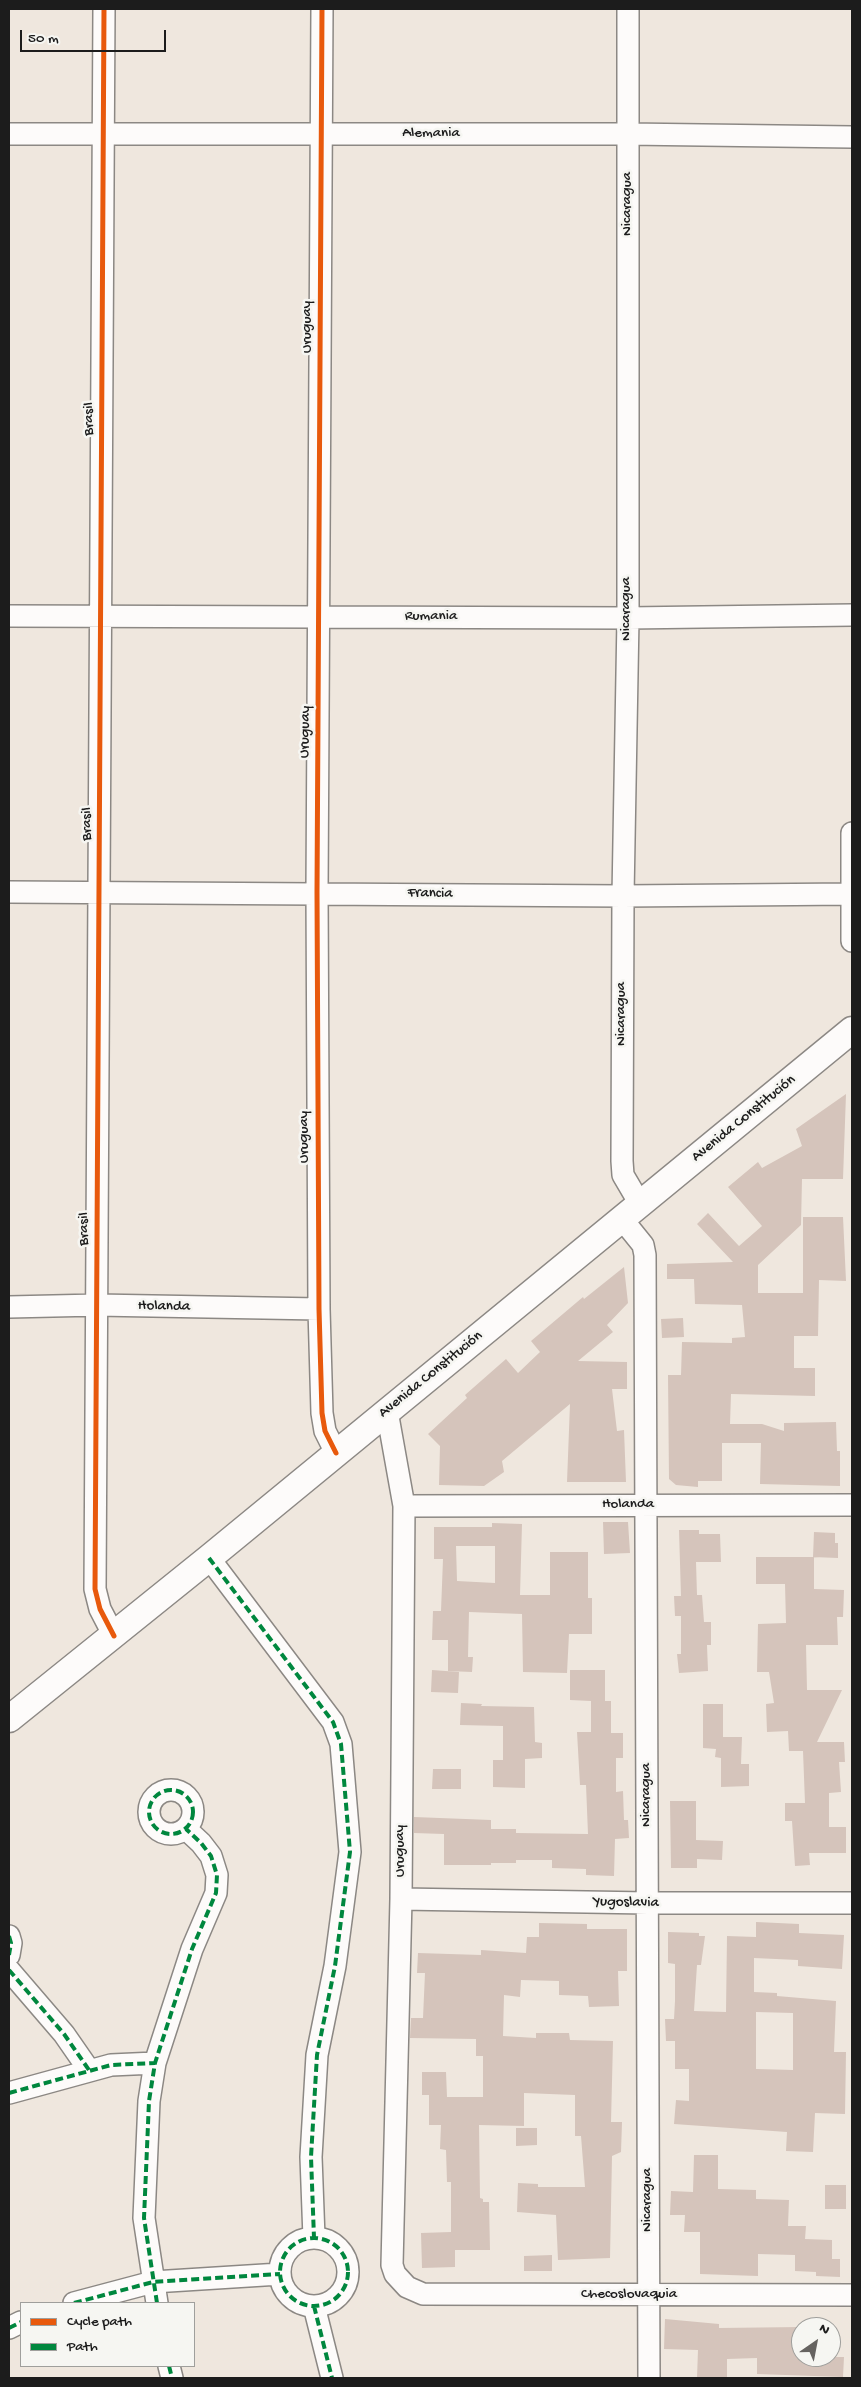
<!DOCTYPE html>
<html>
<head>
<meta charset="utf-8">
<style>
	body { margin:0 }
	#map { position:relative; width:861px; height:2387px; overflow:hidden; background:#efe7de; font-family:"Gochi Hand",sans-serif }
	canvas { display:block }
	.frame { position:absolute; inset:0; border:10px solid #1c1c1c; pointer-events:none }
	.legend { position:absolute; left:20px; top:2302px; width:175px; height:65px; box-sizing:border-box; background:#f6f6f2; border:1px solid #9f9f9c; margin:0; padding:6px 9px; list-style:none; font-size:15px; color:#1c1c1c }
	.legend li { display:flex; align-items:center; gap:10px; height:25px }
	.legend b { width:25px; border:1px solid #9f9f9c }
	.north { position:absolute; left:791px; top:2317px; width:50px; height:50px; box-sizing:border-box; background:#f6f6f2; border:1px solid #9f9f9c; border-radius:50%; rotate:33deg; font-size:14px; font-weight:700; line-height:20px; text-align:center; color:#1c1c1c }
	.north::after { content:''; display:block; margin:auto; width:18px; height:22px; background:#666360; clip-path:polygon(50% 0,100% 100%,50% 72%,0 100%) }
	.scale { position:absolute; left:20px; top:30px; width:146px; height:22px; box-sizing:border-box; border:2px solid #1c1c1c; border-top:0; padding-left:6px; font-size:15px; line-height:18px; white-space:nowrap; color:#1c1c1c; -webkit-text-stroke:4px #f6f6f2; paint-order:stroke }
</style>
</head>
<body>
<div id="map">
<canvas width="861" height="2387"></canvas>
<div class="frame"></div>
<ul class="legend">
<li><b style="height:6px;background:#e8590c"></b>Cycle path</li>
<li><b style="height:6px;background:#00873e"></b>Path</li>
</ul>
<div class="north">N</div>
<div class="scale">50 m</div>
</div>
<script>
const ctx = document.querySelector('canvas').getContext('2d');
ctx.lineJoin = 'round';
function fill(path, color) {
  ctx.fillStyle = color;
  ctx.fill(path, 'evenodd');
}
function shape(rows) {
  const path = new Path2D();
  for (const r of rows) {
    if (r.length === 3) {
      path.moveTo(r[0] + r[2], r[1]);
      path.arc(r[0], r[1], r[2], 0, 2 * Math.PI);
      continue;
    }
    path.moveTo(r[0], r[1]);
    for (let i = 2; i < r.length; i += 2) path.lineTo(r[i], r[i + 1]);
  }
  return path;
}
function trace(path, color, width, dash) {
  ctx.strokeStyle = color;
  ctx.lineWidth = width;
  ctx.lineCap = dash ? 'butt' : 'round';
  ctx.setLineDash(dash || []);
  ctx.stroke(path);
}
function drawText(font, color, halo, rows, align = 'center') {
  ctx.font = font + ' "Gochi Hand",sans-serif';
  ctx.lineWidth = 5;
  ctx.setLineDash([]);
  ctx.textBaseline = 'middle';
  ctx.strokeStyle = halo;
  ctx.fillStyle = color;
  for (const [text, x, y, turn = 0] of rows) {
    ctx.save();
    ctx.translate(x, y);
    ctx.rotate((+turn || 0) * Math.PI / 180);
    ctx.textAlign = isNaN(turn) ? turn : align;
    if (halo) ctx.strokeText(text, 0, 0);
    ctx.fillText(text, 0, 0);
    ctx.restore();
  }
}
fill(shape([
	[846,1094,843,1179,802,1179,801,1225,758,1265,758,1293,803,1293,803,1217,843,1217,846,1281,819,1280,818,1336,794,1336,794,1368,815,1368,815,1396,731,1394,730,1424,762,1424,784,1431,784,1423,836,1422,837,1451,840,1451,840,1486,760,1484,761,1443,722,1443,722,1481,698,1481,698,1487,676,1485,669,1479,668,1375,681,1375,682,1342,732,1343,732,1338,745,1337,742,1305,695,1304,694,1279,667,1279,667,1264,733,1262,697,1224,708,1213,739,1246,762,1226,728,1187,758,1162,762,1168,802,1146,796,1129],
	[624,1267,628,1303,607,1325,613,1332,578,1361,627,1362,627,1389,612,1389,617,1431,624,1430,626,1482,567,1482,570,1404,502,1461,504,1472,484,1486,439,1485,440,1446,428,1434,467,1398,465,1395,506,1359,518,1373,540,1352,531,1341,583,1297,584,1299],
	[683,1318,684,1337,662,1338,661,1319],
	[603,1522,628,1522,630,1553,604,1554],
	[492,1523,522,1524,520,1595,550,1595,550,1552,588,1552,588,1598,592,1598,592,1634,569,1634,567,1673,523,1672,522,1614,469,1612,468,1657,473,1657,472,1672,448,1671,448,1640,432,1640,433,1611,441,1611,443,1559,434,1559,434,1527,492,1527],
	[456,1546,495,1546,495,1583,457,1581],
	[679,1530,699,1530,699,1534,720,1534,721,1562,696,1562,697,1595,702,1595,704,1622,711,1622,711,1645,707,1645,708,1671,679,1673,677,1654,681,1654,681,1616,675,1616,674,1596,681,1596],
	[814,1532,835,1533,835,1543,838,1543,838,1558,813,1557],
	[756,1557,814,1557,814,1589,844,1590,843,1617,837,1617,838,1645,806,1645,807,1690,842,1690,817,1742,844,1742,845,1762,839,1762,841,1792,829,1793,829,1827,846,1827,846,1853,809,1853,810,1865,795,1866,792,1821,785,1821,785,1803,805,1803,803,1751,789,1751,788,1731,767,1732,766,1704,774,1703,769,1672,757,1672,758,1624,786,1623,785,1584,756,1584],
	[432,1670,459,1672,458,1693,431,1692],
	[570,1670,605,1670,605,1701,611,1701,611,1733,623,1733,623,1758,616,1758,616,1792,623,1791,624,1820,628,1820,629,1838,615,1839,614,1876,586,1875,586,1869,552,1868,552,1860,516,1860,516,1863,491,1863,491,1865,444,1865,444,1834,414,1833,414,1817,491,1820,491,1829,516,1829,516,1833,588,1834,586,1785,580,1785,577,1732,591,1732,591,1701,570,1700],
	[461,1703,482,1704,481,1706,534,1707,535,1742,542,1743,542,1758,525,1759,525,1788,493,1787,493,1760,503,1760,503,1726,460,1725],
	[703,1704,723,1704,723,1737,742,1737,741,1764,749,1764,749,1786,721,1787,721,1758,715,1757,716,1749,703,1748],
	[433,1769,461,1769,461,1789,432,1789],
	[670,1801,696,1801,696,1840,723,1841,722,1860,697,1859,697,1868,671,1868],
	[756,1922,799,1924,799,1933,844,1935,842,1969,798,1966,798,1960,754,1958,754,1992,777,1993,777,1996,836,2001,834,2052,846,2052,845,2114,815,2113,813,2152,786,2151,787,2132,674,2124,676,2100,689,2101,689,2069,675,2069,675,2041,666,2041,665,2019,674,2019,675,2001,675,1964,668,1963,668,1932,699,1933,699,1936,705,1936,701,1965,697,1965,694,2011,726,2012,727,1936,756,1937],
	[756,2012,793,2013,793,2070,756,2069],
	[539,1923,587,1924,587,1929,627,1929,627,1971,618,1971,619,2006,589,2007,588,1996,559,1995,559,1981,521,1980,520,1997,504,1995,503,2036,536,2038,536,2033,569,2033,570,2040,613,2041,611,2122,622,2122,621,2152,612,2156,610,2258,558,2260,556,2215,517,2212,518,2183,538,2184,538,2187,585,2187,581,2136,575,2136,575,2095,524,2093,524,2126,479,2125,480,2198,483,2199,483,2202,489,2202,490,2250,455,2250,455,2267,422,2268,421,2233,451,2232,451,2182,447,2182,446,2150,440,2149,441,2125,429,2125,429,2095,422,2095,422,2072,446,2072,447,2097,483,2097,483,2056,476,2056,476,2039,410,2038,411,2018,423,2018,425,1973,417,1973,418,1953,481,1955,481,1950,526,1953,527,1937,539,1937],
	[516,2128,537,2128,537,2145,516,2146],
	[694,2155,718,2155,718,2189,756,2190,756,2199,789,2200,788,2226,806,2226,805,2239,832,2240,832,2259,840,2259,840,2277,816,2276,816,2272,795,2271,795,2255,758,2254,758,2276,700,2274,700,2232,684,2232,685,2215,670,2215,671,2191,693,2192],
	[825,2185,846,2185,846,2209,825,2209],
	[552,2255,552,2271,524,2271,524,2256],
	[665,2319,719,2324,719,2328,801,2327,801,2357,844,2357,843,2377,757,2374,757,2358,727,2359,727,2378,697,2378,698,2350,664,2349]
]), '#d5c4bb');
const minor = shape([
	[104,9,95,1589,100,1609,114,1636],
	[322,9,317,892,319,1309,322,1413,325,1431,336,1453],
	[628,9,628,618,623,896,622,1161,623,1175,640,1204],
	[9,134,628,134,852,137],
	[9,616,628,618,852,615],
	[852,833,852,941],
	[9,892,623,896,851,894],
	[622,1219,643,1245,645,1255,649,2378],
	[9,1307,97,1305,319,1309],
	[387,1411,404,1506,401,1899,392,2265,395,2274,407,2287,423,2294,852,2295],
	[404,1506,852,1505],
	[209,1558,333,1722,341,1744,350,1852,335,1966,317,2055,311,2157,314,2238],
	[171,1812,22],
	[401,1899,648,1903,852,1903],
	[9,1936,11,1943,9,1955],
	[9,1970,64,2034,89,2070],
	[9,2093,111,2065,155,2063],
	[314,2272,34],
	[74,2303,153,2282,280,2274],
	[157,2303,144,2218,149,2101,155,2063,192,1949,216,1893,217,1875,211,1856,201,1843,186,1829],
	[314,2306,332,2378],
	[9,2328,21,2322],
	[169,2366,172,2378]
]);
const major = shape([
	[9,1719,209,1558,852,1030]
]);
trace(minor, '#8c8884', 24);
trace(major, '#8c8884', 29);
trace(minor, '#fdfbfa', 21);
trace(major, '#fdfbfa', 26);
trace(shape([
	[209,1558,333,1722,341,1744,350,1852,335,1966,317,2055,311,2157,314,2238],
	[171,1812,22],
	[9,1936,11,1943,9,1955],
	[9,1970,64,2034,89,2070],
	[9,2093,111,2065,155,2063],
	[314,2272,34],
	[74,2303,153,2282,280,2274],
	[157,2303,144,2218,149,2101,155,2063,192,1949,216,1893,217,1875,211,1856,201,1843,186,1829],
	[314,2306,332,2378],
	[9,2328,21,2322],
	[169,2366,172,2378]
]), '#00873e', 4, [8, 4]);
trace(shape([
	[104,9,95,1589,100,1609,114,1636],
	[322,9,317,892,319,1309,322,1413,325,1431,336,1453]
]), '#e8590c', 5);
drawText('15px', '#1c1c1c', '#f6f6f2', [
	["Alemania",431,134],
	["Nicaragua",628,204,-90],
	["Uruguay",308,327,-90],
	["Brasil",90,419,-90],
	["Nicaragua",627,609,-90],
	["Rumania",431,617],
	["Uruguay",306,732,-89],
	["Brasil",88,824,-90],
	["Francia",430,894,1],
	["Nicaragua",622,1014,-90],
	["Avenida Constitución",744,1119,-39],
	["Uruguay",305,1137,-90],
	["Brasil",85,1229,-90],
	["Holanda",164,1307,1],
	["Avenida Constitución",431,1375,-39],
	["Holanda",628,1505],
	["Nicaragua",647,1795,-90],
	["Uruguay",401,1851,-90],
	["Yugoslavia",626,1903,1],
	["Nicaragua",648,2200,-90],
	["Checoslovaquia",629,2295]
]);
</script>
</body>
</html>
